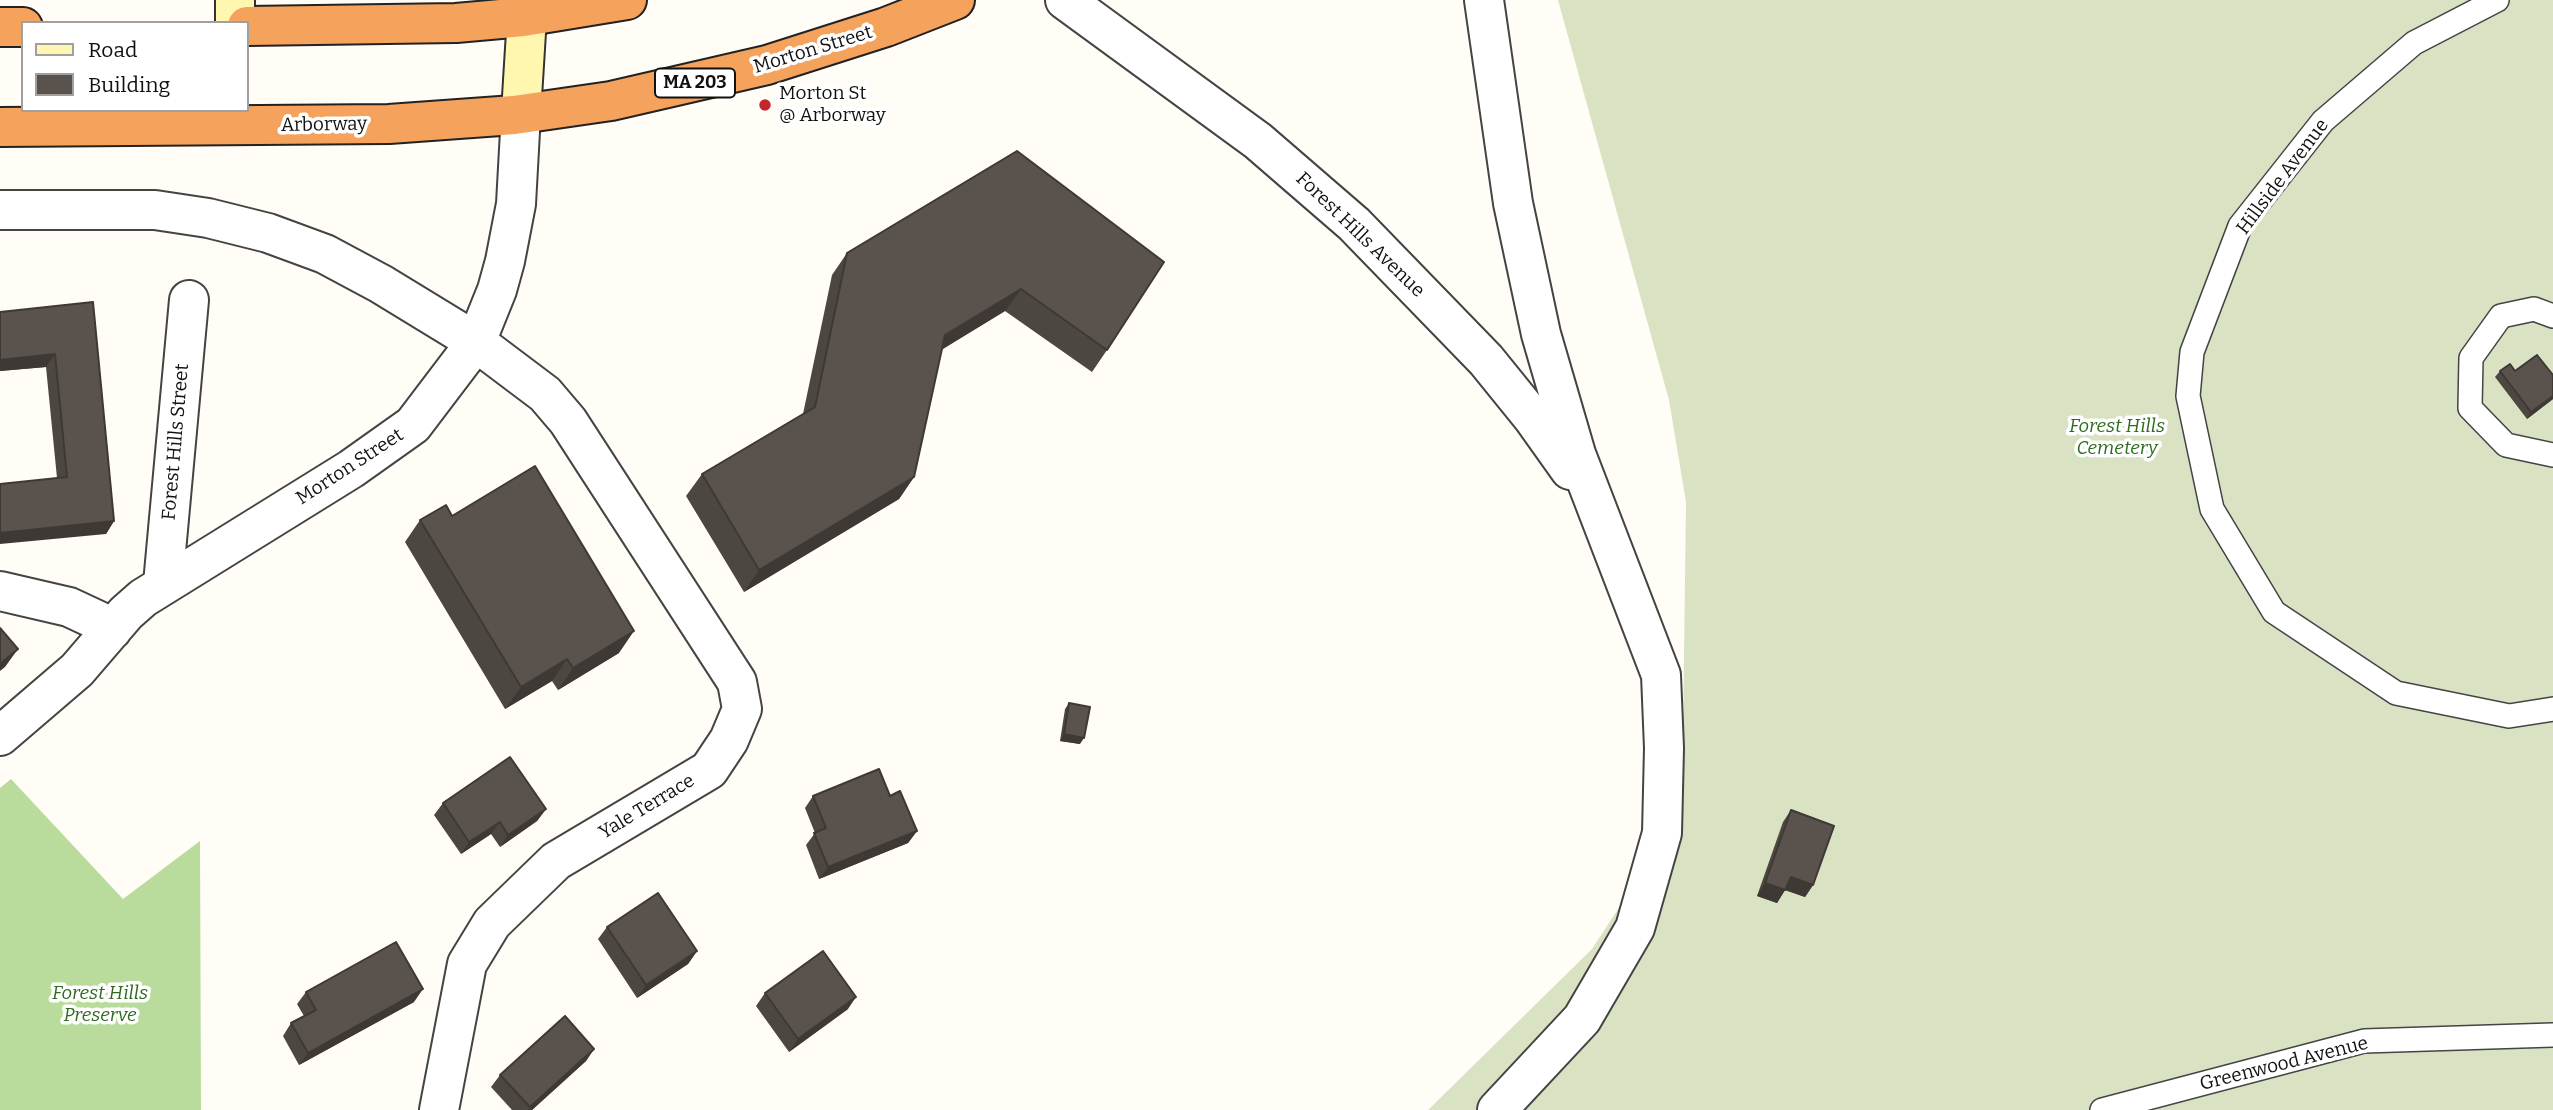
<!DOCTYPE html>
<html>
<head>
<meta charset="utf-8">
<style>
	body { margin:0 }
	#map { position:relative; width:2553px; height:1110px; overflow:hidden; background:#fffdf5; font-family:Bitter,serif }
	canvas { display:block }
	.legend { position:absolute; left:21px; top:21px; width:228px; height:91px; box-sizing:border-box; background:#fff; border:2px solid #a0a0a0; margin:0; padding:9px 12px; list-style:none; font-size:21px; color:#111 }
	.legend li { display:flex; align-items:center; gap:14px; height:35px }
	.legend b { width:35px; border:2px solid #a0a0a0 }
</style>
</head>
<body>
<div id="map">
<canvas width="2553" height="1110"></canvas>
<ul class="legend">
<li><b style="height:9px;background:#fff6b0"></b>Road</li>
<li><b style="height:19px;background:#5a524d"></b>Building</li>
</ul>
</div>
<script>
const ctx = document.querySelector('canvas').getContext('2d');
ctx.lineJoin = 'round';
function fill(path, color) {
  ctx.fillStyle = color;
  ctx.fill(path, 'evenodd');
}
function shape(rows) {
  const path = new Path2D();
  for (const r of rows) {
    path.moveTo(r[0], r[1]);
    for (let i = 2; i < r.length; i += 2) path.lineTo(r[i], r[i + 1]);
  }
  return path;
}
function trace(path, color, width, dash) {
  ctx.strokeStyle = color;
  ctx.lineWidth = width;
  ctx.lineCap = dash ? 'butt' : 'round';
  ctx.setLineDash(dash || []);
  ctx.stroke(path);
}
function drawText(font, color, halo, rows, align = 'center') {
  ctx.font = font + ' Bitter,serif';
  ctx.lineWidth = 7;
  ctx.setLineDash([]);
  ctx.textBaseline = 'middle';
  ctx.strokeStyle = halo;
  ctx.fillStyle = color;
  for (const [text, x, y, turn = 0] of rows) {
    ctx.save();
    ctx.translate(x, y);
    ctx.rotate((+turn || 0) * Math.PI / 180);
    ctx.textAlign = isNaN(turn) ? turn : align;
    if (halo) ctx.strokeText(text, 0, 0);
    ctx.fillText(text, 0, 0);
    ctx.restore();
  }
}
fill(shape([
	[11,779,123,899,200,841,201,1110,0,1110,0,788]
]), '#b9dc9c');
fill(shape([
	[1558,0,2553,0,2553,1110,1428,1110,1592,949,1682,811,1686,502,1669,400]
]), '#d9e3c4');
const lane = shape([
	[2497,0,2414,43,2323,121,2240,226,2192,352,2188,396,2212,509,2274,612,2396,693,2509,716,2553,709],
	[2553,316,2534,309,2501,316,2471,358,2470,408,2506,445,2553,455],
	[2102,1110,2364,1041,2553,1035]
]);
const street = shape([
	[1065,0,1258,141,1354,224,1486,360,1533,418,1570,470],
	[1484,0,1513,203,1541,334,1576,454,1661,675,1664,748,1662,833,1635,928,1582,1019,1497,1110],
	[0,210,155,210,208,218,268,233,325,254,381,284,476,342,545,394,568,421,737,682,742,709,729,740,709,770,556,861,492,923,467,964,439,1110],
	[163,584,189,300],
	[0,591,69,607,99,621,112,630],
	[0,736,77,670,126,613,143,598,351,469,413,425,476,342,497,290,505,261,516,204,521,113]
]);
const secondary = shape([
	[235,23,235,0],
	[521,113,528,0]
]);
const highway = shape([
	[247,26,456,23,523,17,627,0],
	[0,27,23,27],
	[0,127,389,124,514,115,611,101,767,65,886,27,955,0]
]);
trace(lane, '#444', 26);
trace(street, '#444', 42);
trace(secondary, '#333', 42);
trace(highway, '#222', 42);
trace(lane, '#fff', 23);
trace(street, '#fff', 38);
trace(secondary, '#fff6b0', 38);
trace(highway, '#f5a25d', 38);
fill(shape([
	[1017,151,1107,350,1092,372,1005,311,942,349,914,477,899,499,744,592,686,496,702,474,803,414,832,275,847,253],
	[93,302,114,521,106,534,57,478,46,367,0,371,0,312],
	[2500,371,2553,375,2553,399,2527,419,2495,377],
	[452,516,619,653,558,690,552,681,505,709,405,542,420,520],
	[1069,703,1080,744,1060,741,1065,709],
	[813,796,890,796,917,831,908,843,819,879,806,845,815,833,805,808],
	[443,803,546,809,537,821,500,847,491,834,461,854,434,815],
	[1791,810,1813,885,1805,897,1785,890,1777,903,1757,896,1783,822],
	[607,927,697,951,688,964,637,998,598,939],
	[306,992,414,1002,299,1065,283,1036,291,1023,304,1016,297,1004],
	[765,993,848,1009,789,1052,756,1006],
	[594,1049,586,1061,532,1110,512,1110,491,1087,500,1075]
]), '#4d4742');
fill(shape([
	[1021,289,1005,311,930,357,945,335],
	[55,354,46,367,0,371,0,360],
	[2553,396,2553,399,2527,419,2531,412],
	[914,477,899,499,744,592,759,570],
	[114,521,106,534,0,544,0,533],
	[634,631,619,653,558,690,573,668],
	[18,649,5,667,0,671,0,664],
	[567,659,552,681,505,709,521,687],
	[1064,734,1084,738,1080,744,1060,741],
	[546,809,537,821,500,847,508,835],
	[500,822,491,834,461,854,469,842],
	[917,831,908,843,819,879,828,867],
	[1791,877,1813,885,1805,897,1782,889],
	[1765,883,1785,890,1777,903,1757,896],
	[697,951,688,964,637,998,646,985],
	[423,989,414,1002,299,1065,308,1053],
	[856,997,848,1009,789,1052,798,1039],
	[594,1049,586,1061,532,1110,528,1110]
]), '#3f3936');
const building = shape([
	[1017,151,1164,262,1107,350,1021,289,945,335,914,477,759,570,702,474,815,407,847,253,1017,151],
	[93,302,114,521,0,533,0,484,67,477,55,354,0,360,0,312,93,302],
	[2537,355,2553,375,2553,396,2531,412,2500,371,2510,364,2515,371,2537,355],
	[535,466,634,631,573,668,567,659,521,687,420,520,446,505,452,516,535,466],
	[0,628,18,649,0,664,0,628],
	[1069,703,1090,707,1084,738,1064,734,1069,703],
	[510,757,546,809,508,835,500,822,469,842,443,803,510,757],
	[879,769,890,796,900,791,917,831,828,867,814,833,826,828,813,796,879,769],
	[1791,810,1834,826,1813,885,1791,877,1785,890,1765,883,1791,810],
	[658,893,697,951,646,985,607,927,658,893],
	[396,942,423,989,308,1053,291,1023,316,1010,306,992,396,942],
	[823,951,856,997,798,1039,765,993,823,951],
	[565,1016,594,1049,530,1107,500,1075,565,1016]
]);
fill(building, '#5a524d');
trace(building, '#3f3936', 2);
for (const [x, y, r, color] of [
	[765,105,7,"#c4262e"]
]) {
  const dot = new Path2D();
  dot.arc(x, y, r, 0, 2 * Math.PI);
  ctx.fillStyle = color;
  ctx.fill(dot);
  trace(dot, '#fff', 2.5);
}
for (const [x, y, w] of [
	[695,83,80]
]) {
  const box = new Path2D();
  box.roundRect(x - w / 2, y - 14.5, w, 29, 5);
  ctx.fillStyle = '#fff';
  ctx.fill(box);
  trace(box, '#111', 2);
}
drawText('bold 18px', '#111', null, [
	["MA 203",695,83]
]);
drawText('19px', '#111', '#fff', [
	["Morton Street",813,50,-17],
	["Arborway",324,125,-1],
	["Hillside Avenue",2283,177,-53],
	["Forest Hills Avenue",1360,235,44],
	["Forest Hills Street",176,442,-85],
	["Morton Street",350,467,-33],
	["Yale Terrace",647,807,-31],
	["Greenwood Avenue",2284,1064,-14]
]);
drawText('19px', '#111', '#fff', [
	["Morton St",779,94],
	["@ Arborway",779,116]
], 'left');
drawText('italic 19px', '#2f6b1f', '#fff', [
	["Forest Hills",2117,427],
	["Cemetery",2117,449],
	["Forest Hills",100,994],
	["Preserve",100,1016]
]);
</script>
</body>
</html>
